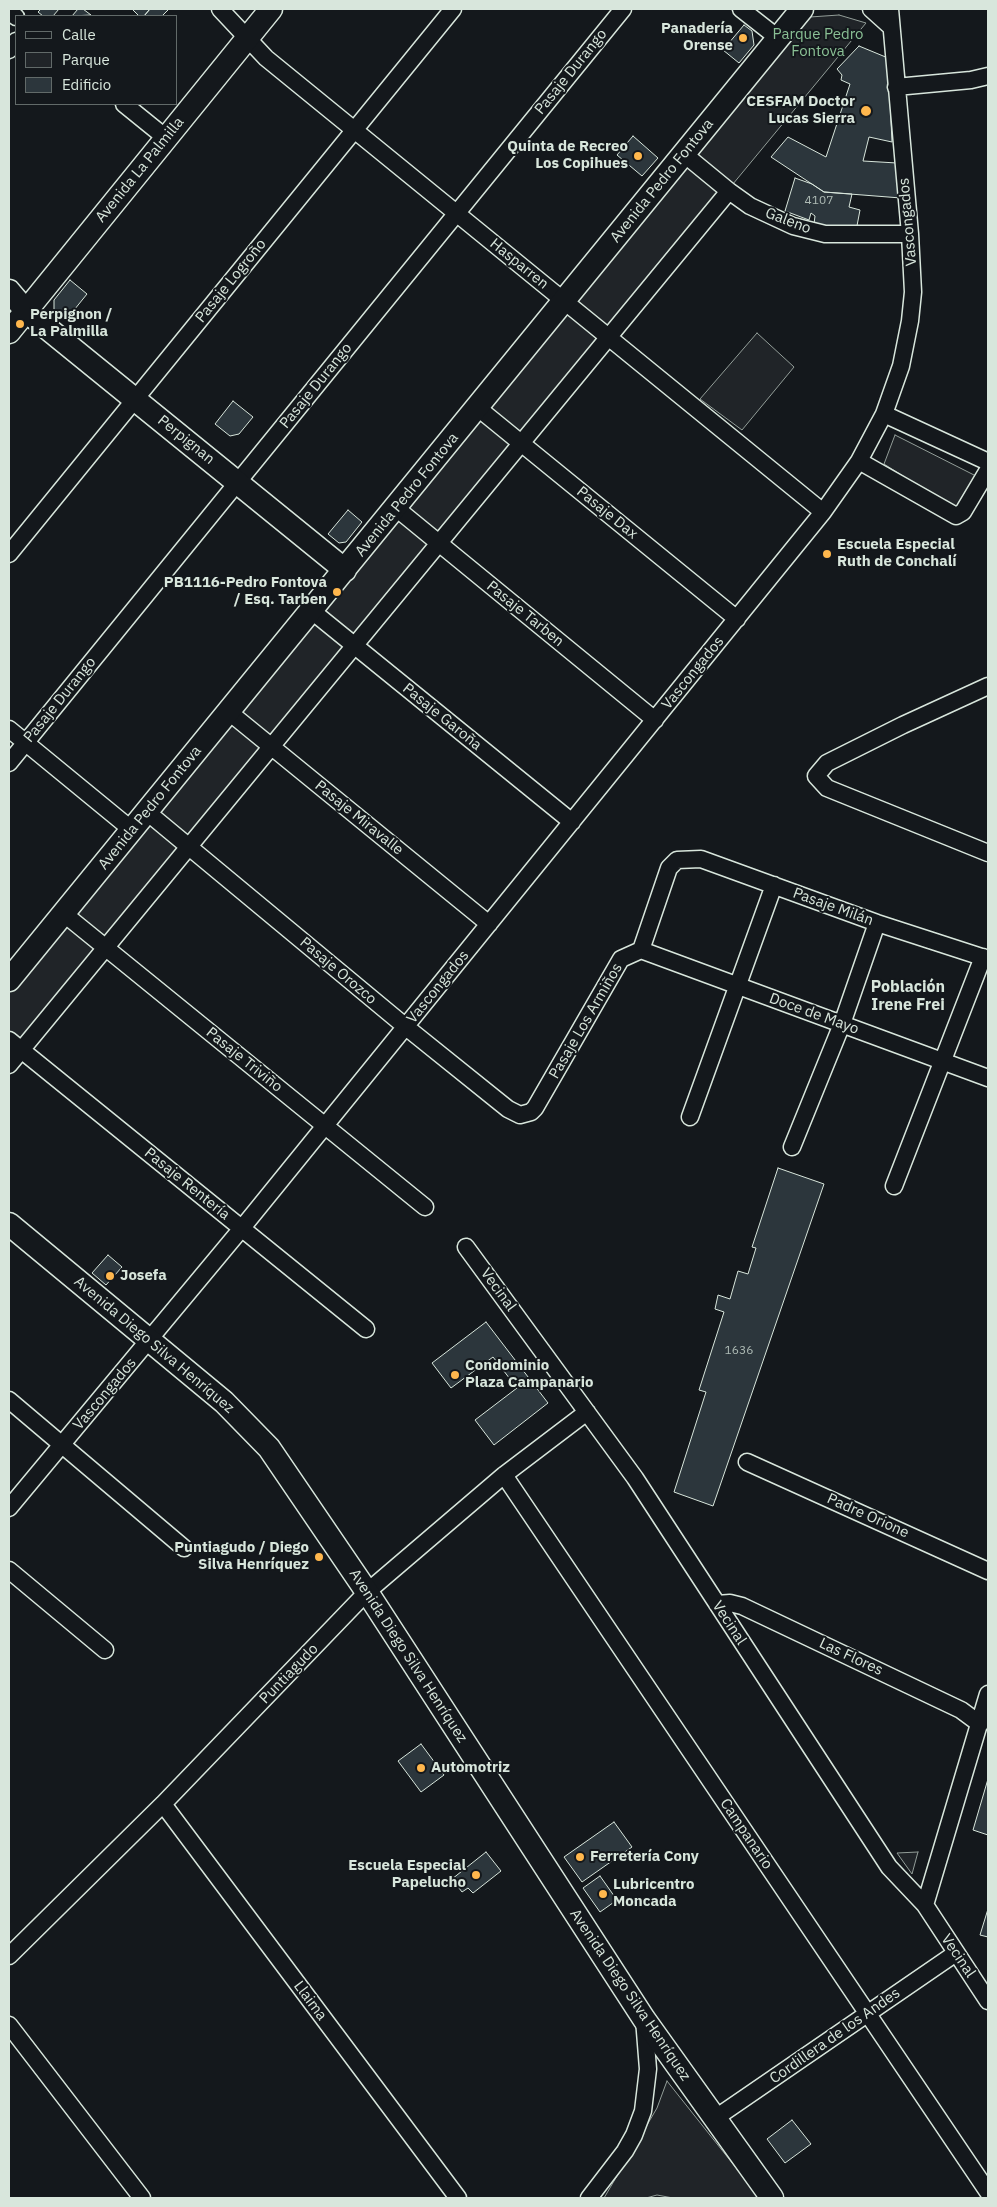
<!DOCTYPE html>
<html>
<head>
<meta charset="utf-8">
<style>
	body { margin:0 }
	#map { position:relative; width:997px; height:2207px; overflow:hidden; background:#14181c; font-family:"IBM Plex Sans",sans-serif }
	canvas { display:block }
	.frame { position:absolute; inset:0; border:10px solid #d8e6dc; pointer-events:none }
	.legend { position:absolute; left:15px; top:15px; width:162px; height:90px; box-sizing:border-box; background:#14181c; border:1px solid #626a69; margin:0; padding:6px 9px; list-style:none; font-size:15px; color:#d8e6dc }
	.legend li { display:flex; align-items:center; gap:10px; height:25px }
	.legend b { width:25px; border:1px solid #626a69 }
</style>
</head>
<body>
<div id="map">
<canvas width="997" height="2207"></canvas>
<div class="frame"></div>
<ul class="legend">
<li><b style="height:6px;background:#14181c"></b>Calle</li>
<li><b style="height:14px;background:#202428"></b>Parque</li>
<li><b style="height:14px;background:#2c363c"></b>Edificio</li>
</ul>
</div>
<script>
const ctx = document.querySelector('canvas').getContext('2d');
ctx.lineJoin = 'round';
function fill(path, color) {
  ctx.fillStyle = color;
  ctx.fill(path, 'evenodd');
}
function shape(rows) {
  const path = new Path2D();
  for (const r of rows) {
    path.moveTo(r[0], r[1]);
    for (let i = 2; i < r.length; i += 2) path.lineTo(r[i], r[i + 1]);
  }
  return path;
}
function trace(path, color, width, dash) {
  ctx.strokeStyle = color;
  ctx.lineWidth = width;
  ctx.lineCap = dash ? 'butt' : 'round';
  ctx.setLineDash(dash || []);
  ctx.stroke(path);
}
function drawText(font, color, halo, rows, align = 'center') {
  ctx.font = font + ' "IBM Plex Sans",sans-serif';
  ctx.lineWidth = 4;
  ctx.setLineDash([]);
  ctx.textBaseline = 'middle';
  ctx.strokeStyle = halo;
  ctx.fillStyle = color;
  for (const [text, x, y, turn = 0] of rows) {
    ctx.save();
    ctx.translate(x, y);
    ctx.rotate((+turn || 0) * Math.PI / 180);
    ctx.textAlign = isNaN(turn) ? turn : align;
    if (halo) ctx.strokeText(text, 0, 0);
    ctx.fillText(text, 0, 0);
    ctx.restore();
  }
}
const green = shape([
	[839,15,866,23,9,1060,9,991,810,17,839,15],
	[757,333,794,367,742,430,700,399,757,333],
	[895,435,976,476,957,510,884,464,895,435],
	[918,1852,912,1874,897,1853,918,1852],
	[667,2081,760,2198,673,2198,657,2195,646,2198,604,2198,657,2108,667,2081]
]);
fill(green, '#202428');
trace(green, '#939e99', 1);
const building = shape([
	[41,9,59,9,53,16,43,16,38,12,41,9],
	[78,9,83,9,91,15,72,16,78,9],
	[132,9,150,9,144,16,139,16,132,9],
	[150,9,169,9,162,16,144,16,150,9],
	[744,25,752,31,754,45,739,63,723,50,744,25],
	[859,46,888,58,892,142,869,137,863,161,897,163,901,198,824,192,771,157,788,137,826,157,850,84,841,80,842,75,837,69,859,46],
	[633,136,658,158,642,176,617,155,633,136],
	[795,178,812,184,824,192,852,194,849,207,860,210,856,231,830,229,814,224,815,216,811,213,809,220,785,211,795,178],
	[70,280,87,294,66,320,54,311,54,300,70,280],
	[233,401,253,417,239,434,230,436,215,424,233,401],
	[348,510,362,522,346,542,339,543,328,534,348,510],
	[778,1168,824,1184,713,1506,674,1492,706,1392,699,1390,724,1312,715,1309,718,1295,730,1299,738,1271,748,1274,756,1248,752,1247,778,1168],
	[108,1255,122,1267,106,1285,92,1273,108,1255],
	[486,1322,548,1403,494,1445,475,1420,517,1388,493,1357,451,1388,432,1363,486,1322],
	[421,1744,444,1775,421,1792,398,1761,421,1744],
	[988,1779,988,1835,973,1830,988,1779],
	[614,1822,632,1847,582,1882,564,1857,614,1822],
	[486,1852,501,1871,473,1893,468,1888,462,1892,452,1879,486,1852],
	[600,1876,617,1900,600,1912,583,1888,600,1876],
	[988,1909,988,1937,980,1935,988,1909],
	[792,2120,811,2144,785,2163,767,2139,792,2120]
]);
fill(building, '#2c363c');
trace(building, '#d8e6dc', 1);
const street = shape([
	[220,9,266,58,823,512],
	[741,9,778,38],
	[871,9,891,27],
	[9,11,16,17],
	[9,50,16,41],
	[896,87,971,80,988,76],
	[124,104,166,138],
	[684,154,729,191,750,206,793,226,825,234,910,234],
	[478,408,737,619],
	[884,414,986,461,988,464],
	[859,461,956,516,963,512,988,470],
	[396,508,655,720],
	[9,554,453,9],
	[312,611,572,822],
	[988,686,903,725,827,763,816,776,827,788,988,853],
	[229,712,489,924],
	[9,729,132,830],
	[9,763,623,9],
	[147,812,406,1027,508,1109,520,1115,531,1112,535,1108,621,959,641,950,669,868,677,860,701,859,877,923,988,959],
	[63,913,425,1207],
	[641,950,988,1078],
	[9,1040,366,1329],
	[9,1065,729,191],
	[690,1117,774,885],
	[792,1147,842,1024,877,923],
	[894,1186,983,957],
	[466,1247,635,1478,889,1867,925,1905,988,2001],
	[9,1400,184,1548],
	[747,1462,988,1571],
	[504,1475,988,2192],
	[9,1508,242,1228,823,512,859,461,884,414,901,366,910,321,913,292,910,234,890,9],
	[9,1570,105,1650],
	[717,1604,730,1603,742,1606,961,1710,980,1724],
	[163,1804,458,2198],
	[925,1905,988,1694],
	[9,1956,163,1804,367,1592,504,1475,587,1412],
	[9,2025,142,2198],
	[714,2119,956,1953],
	[589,2198,625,2151,634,2135,643,2111,648,2069,644,2019]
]);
const secondary = shape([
	[9,291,26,311,345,570],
	[9,332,271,9],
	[9,980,802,9],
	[9,1224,224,1402,269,1448,367,1592,644,2019,772,2198]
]);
trace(street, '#d8e6dc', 19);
trace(secondary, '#d8e6dc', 25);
trace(street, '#14181c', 16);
trace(secondary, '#14181c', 22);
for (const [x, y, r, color] of [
	[743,38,5,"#ffb74d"],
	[866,111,6,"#ffb74d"],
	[638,156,5,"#ffb74d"],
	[20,324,5,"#ffb74d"],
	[827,554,5,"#ffb74d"],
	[337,592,5,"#ffb74d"],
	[110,1276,5,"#ffb74d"],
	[455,1375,5,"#ffb74d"],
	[319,1557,5,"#ffb74d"],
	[421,1768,5,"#ffb74d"],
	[580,1857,5,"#ffb74d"],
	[476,1875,5,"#ffb74d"],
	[603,1894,5,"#ffb74d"]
]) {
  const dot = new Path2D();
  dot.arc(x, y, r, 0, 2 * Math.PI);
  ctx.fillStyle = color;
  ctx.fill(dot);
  trace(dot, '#14181c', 2);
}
drawText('12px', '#adbab4', null, [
	["4107",819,201],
	["1636",739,1351]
]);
drawText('bold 15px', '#d8e6dc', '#14181c', [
	["Panadería",733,29,"right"],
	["Orense",733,46,"right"],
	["CESFAM Doctor",855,102,"right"],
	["Lucas Sierra",855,119,"right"],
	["Quinta de Recreo",628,147,"right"],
	["Los Copihues",628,164,"right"],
	["Perpignon /",30,315],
	["La Palmilla",30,332],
	["Escuela Especial",837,545],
	["Ruth de Conchalí",837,562],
	["PB1116-Pedro Fontova",327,583,"right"],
	["/ Esq. Tarben",327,600,"right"],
	["Josefa",120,1276],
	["Condominio",465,1366],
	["Plaza Campanario",465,1383],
	["Puntiagudo / Diego",309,1548,"right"],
	["Silva Henríquez",309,1565,"right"],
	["Automotriz",431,1768],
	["Ferretería Cony",590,1857],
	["Escuela Especial",466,1866,"right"],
	["Papelucho",466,1883,"right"],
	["Lubricentro",613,1885],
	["Moncada",613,1902]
], 'left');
drawText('15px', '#8ac095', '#14181c', [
	["Parque Pedro",818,35],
	["Fontova",818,52]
]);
drawText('15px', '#d8e6dc', '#14181c', [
	["Pasaje Durango",571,72,-51],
	["Avenida La Palmilla",140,170,-51],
	["Avenida Pedro Fontova",662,181,-51],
	["Galeno",788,221,21],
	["Vascongados",908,222,-95],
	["Hasparren",519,264,39],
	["Pasaje Logroño",231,281,-51],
	["Pasaje Durango",316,386,-51],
	["Perpignan",186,440,39],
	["Avenida Pedro Fontova",407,495,-51],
	["Pasaje Dax",607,513,39],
	["Pasaje Tarben",525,614,39],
	["Vascongados",693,673,-51],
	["Pasaje Durango",60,700,-51],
	["Pasaje Garoña",442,717,39],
	["Avenida Pedro Fontova",150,808,-51],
	["Pasaje Miravalle",359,818,39],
	["Pasaje Milán",833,907,20],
	["Pasaje Orozco",338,971,40],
	["Vascongados",438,987,-51],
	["Doce de Mayo",814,1014,20],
	["Pasaje Los Armiños",586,1021,-60],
	["Pasaje Triviño",244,1060,39],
	["Pasaje Rentería",187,1184,39],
	["Vecinal",498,1290,54],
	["Avenida Diego Silva Henríquez",154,1345,40],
	["Vascongados",105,1394,-50],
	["Padre Orione",868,1516,24],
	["Vecinal",729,1623,57],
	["Avenida Diego Silva Henríquez",408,1656,57],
	["Las Flores",851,1657,25],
	["Puntiagudo",289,1674,-46],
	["Campanario",746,1834,56],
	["Vecinal",958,1956,56],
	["Avenida Diego Silva Henríquez",630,1995,56],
	["Llaima",310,2001,53],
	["Cordillera de los Andes",835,2036,-35]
]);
drawText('bold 16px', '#d8e6dc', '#14181c', [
	["Población",908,987],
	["Irene Frei",908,1005]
]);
</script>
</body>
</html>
